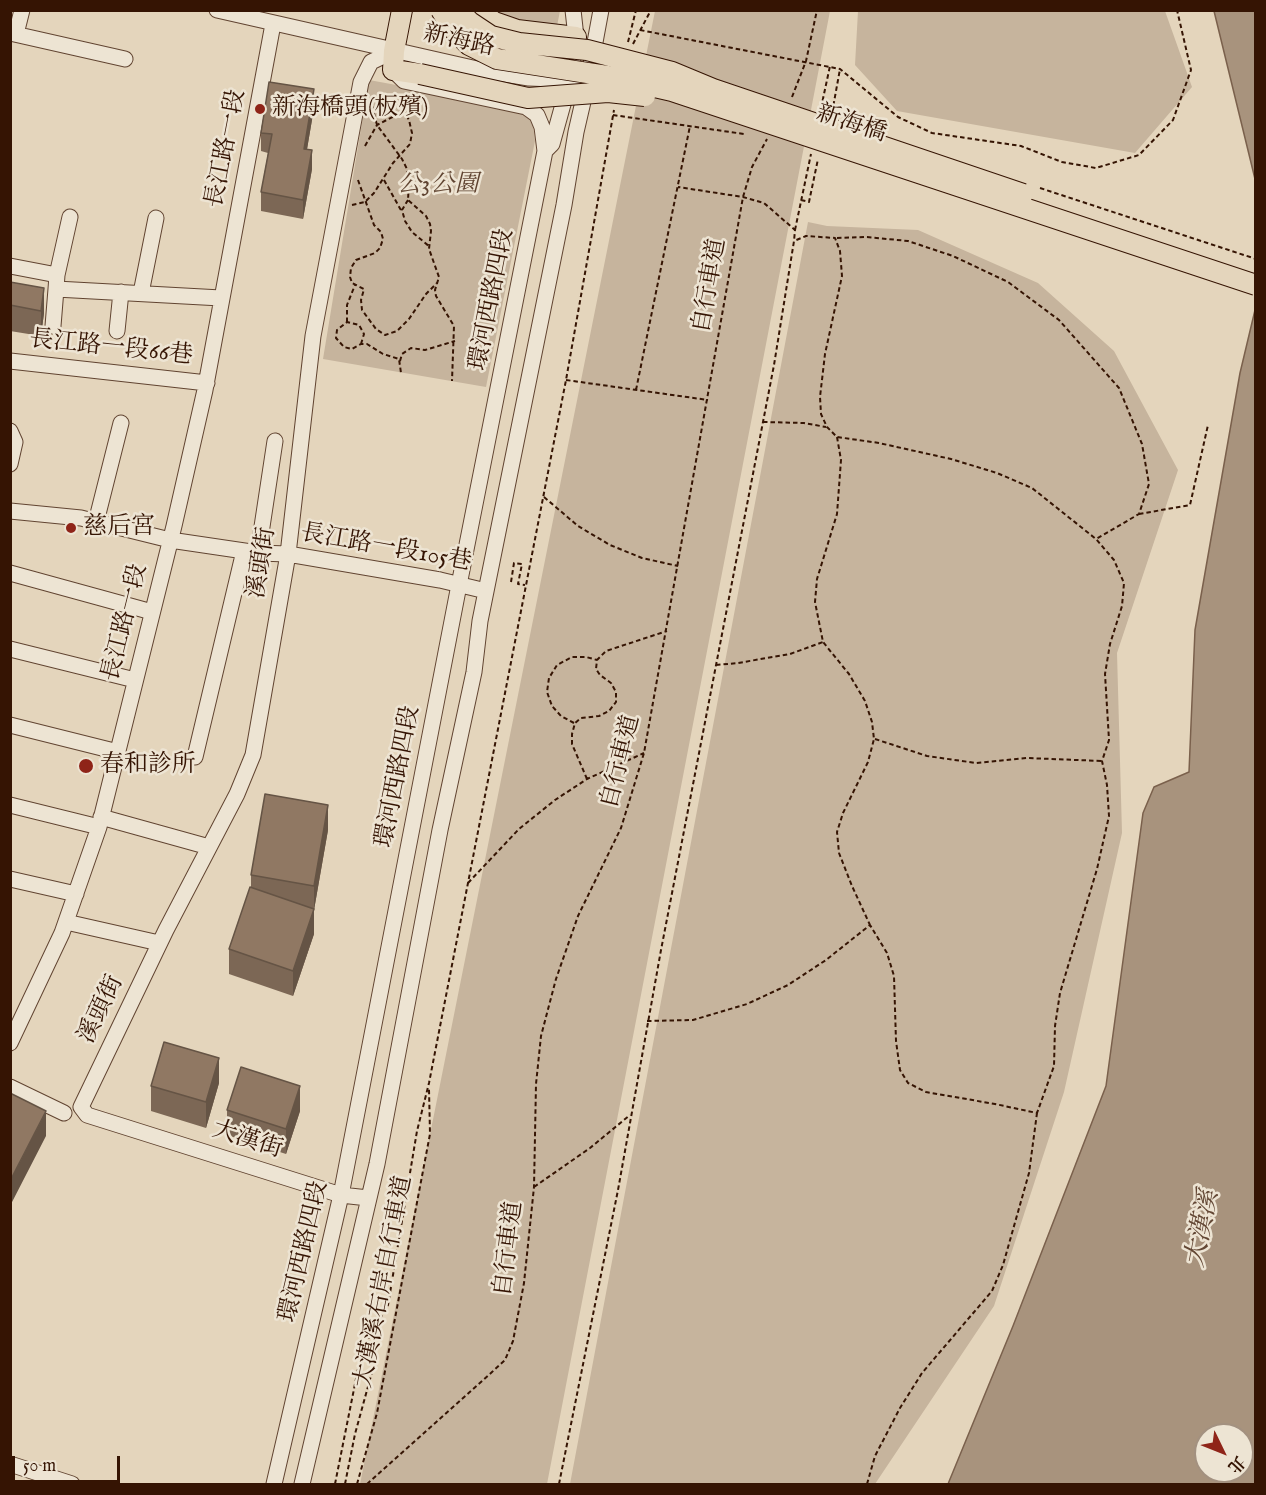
<!DOCTYPE html>
<html>
<head>
<meta charset="utf-8">
<style>
	body { margin:0 }
	#map { position:relative; width:1266px; height:1495px; overflow:hidden; background:#e4d5bc; font-family:"IM FELL English","Noto Serif TC",serif }
	canvas { display:block }
	.frame { position:absolute; inset:0; border:12px solid #351403; pointer-events:none }
	.north { position:absolute; left:1194px; top:1423px; width:60px; height:60px; box-sizing:border-box; background:#ede4d3; border:2px solid #a39180; border-radius:50%; rotate:133deg; font-size:16px; font-weight:700; line-height:24px; text-align:center; color:#351403 }
	.north::after { content:''; display:block; margin:auto; width:21px; height:27px; background:#8f2418; clip-path:polygon(50% 0,100% 100%,50% 72%,0 100%) }
	.scale { position:absolute; left:12px; top:1456px; width:108px; height:27px; box-sizing:border-box; border:3px solid #351403; border-top:0; padding-left:8px; font-size:18px; line-height:21px; white-space:nowrap; color:#351403; -webkit-text-stroke:4px #ede4d3; paint-order:stroke }
</style>
</head>
<body>
<div id="map">
<canvas width="1266" height="1495"></canvas>
<div class="frame"></div>
<div class="north">北</div>
<div class="scale">50 m</div>
</div>
<script>
const ctx = document.querySelector('canvas').getContext('2d');
ctx.lineJoin = 'round';
function fill(path, color) {
  ctx.fillStyle = color;
  ctx.fill(path, 'evenodd');
}
function shape(rows) {
  const path = new Path2D();
  for (const r of rows) {
    path.moveTo(r[0], r[1]);
    for (let i = 2; i < r.length; i += 2) path.lineTo(r[i], r[i + 1]);
  }
  return path;
}
function trace(path, color, width, dash) {
  ctx.strokeStyle = color;
  ctx.lineWidth = width;
  ctx.lineCap = dash ? 'butt' : 'round';
  ctx.setLineDash(dash || []);
  ctx.stroke(path);
}
function drawText(font, color, halo, rows, align = 'center') {
  ctx.font = font + ' "IM FELL English","Noto Serif TC",serif';
  ctx.lineWidth = 5;
  ctx.setLineDash([]);
  ctx.textBaseline = 'middle';
  ctx.strokeStyle = halo;
  ctx.fillStyle = color;
  for (const [text, x, y, turn = 0] of rows) {
    ctx.save();
    ctx.translate(x, y);
    ctx.rotate((+turn || 0) * Math.PI / 180);
    ctx.textAlign = isNaN(turn) ? turn : align;
    if (halo) ctx.strokeText(text, 0, 0);
    ctx.fillText(text, 0, 0);
    ctx.restore();
  }
}
fill(shape([
	[487,11,560,11,557,26,539,28],
	[655,11,830,11,547,1484,360,1484],
	[858,11,1165,11,1192,87,1135,153,897,111,855,65],
	[369,80,511,106,524,113,533,124,535,141,486,387,323,359],
	[808,222,827,226,918,230,1038,283,1114,351,1178,470,1117,653,1122,833,1064,1092,994,1306,875,1484,570,1484]
]), '#c6b49d');
const water = shape([
	[1214,11,1255,11,1255,179,1214,11],
	[1255,310,1255,1484,948,1484,1013,1326,1106,1086,1143,813,1154,787,1189,772,1195,630,1240,373,1255,310],
	[1206,1435,1242,1435,1242,1471,1206,1471,1206,1435]
]);
fill(water, '#a8937d');
trace(water, '#7a604c', 1.5);
const minor = shape([
	[217,10,486,71,529,78,579,80],
	[10,33,125,59],
	[16,34,22,10],
	[393,70,404,81,526,107,537,115,542,127,545,151],
	[10,266,57,275,56,289,221,298],
	[57,275,70,217],
	[141,293,156,218],
	[53,326,56,289],
	[117,331,121,292],
	[10,361,207,383],
	[10,431,15,442,10,464],
	[10,511,81,518,170,540,258,553,288,554,440,580,486,591],
	[96,522,121,423],
	[258,553,275,441],
	[10,573,152,612],
	[10,649,135,680],
	[10,725,118,752],
	[195,757,244,551],
	[10,805,99,827],
	[101,817,209,847],
	[10,879,76,894],
	[66,922,159,943],
	[10,1043,62,933,99,827,174,526,205,390,273,24],
	[10,1087,64,1113],
	[368,1198,341,1195,87,1115,81,1107,166,930,237,794,253,755,288,554,313,336,361,82,371,62,394,51],
	[10,1464,72,1484],
	[274,1484,341,1195,459,585,545,151,552,144,570,79,576,37,573,10],
	[302,1484,377,1164,440,830,474,672,480,621,564,205,576,132,588,80,601,10]
]);
const major = shape([
	[402,10,394,51,393,70,420,74],
	[479,10,494,22,517,30,576,37]
]);
trace(minor, '#614431', 17);
trace(major, '#351403', 22);
trace(shape([
	[640,30,840,69,898,117,932,133,1021,146,1062,162,1096,168,1139,155,1173,120,1191,70,1177,10],
	[628,42,636,10],
	[633,44,651,10],
	[792,97,806,61,817,10],
	[372,106,377,125,402,159,407,169,409,182,408,200,426,216,430,224,431,231,429,249,439,277,435,290,436,296,454,326,452,381],
	[821,108,830,66],
	[832,113,840,69],
	[613,115,744,134],
	[365,146,377,125,404,111,408,98],
	[358,180,374,225,381,232,383,239,380,248,375,253,356,260,351,268,350,277,352,283,364,289,361,300,362,310,376,329,385,335,397,331,409,319,426,294,437,283],
	[384,180,402,212],
	[1040,188,1256,259],
	[408,200,402,210,405,221,412,232,430,247],
	[801,200,809,202,818,159],
	[352,205,365,202,374,193,393,163,410,144,412,133,409,120,404,111],
	[795,230,811,154],
	[837,238,867,237,908,241,953,256,1008,282,1059,320,1119,388,1142,444,1149,484,1139,514,1096,539],
	[347,322,347,305,355,285],
	[361,344,364,334,359,325,347,322,337,330,336,338,344,347,352,349,361,344,367,344,383,354,399,359,401,373],
	[400,361,402,354,411,348,425,350,455,341],
	[566,380,708,400],
	[636,390,690,126],
	[763,422,804,423,826,427],
	[837,437,841,460,837,514,817,579,815,602,823,642,849,674,865,701,872,722,874,739,868,762,843,813,837,832,839,853,852,886,870,925],
	[544,497,578,526,610,545,642,558,678,566],
	[1139,514,1190,505,1208,425],
	[511,582,514,563,522,564,518,584,525,585],
	[716,665,738,663,790,654,823,642],
	[574,723,561,716,552,706,547,692,549,678,557,665,572,657,586,657,597,660],
	[875,739,927,756,976,763,1027,758,1102,761],
	[587,779,572,744,572,734,575,723,581,718,599,716,609,711,616,702,616,692,611,683,600,675,596,669,597,660,606,651,667,631],
	[468,883,519,829,555,800,587,779,644,753],
	[647,1021,693,1020,747,1004,788,985,826,960,870,925,887,953,894,976,896,1041,900,1070,908,1083,926,1092,995,1104,1037,1113,1054,1066,1055,1026,1060,993,1097,869,1109,816,1107,785,1102,761,1109,740,1105,674,1110,644,1122,606,1124,583,1114,560,1096,539,1032,488,997,473,951,459,879,443,837,437,827,427,821,414,820,397,825,354,842,276,840,251,835,238,806,236,794,241],
	[534,1187,590,1148,630,1115],
	[335,1484,362,1349,388,1305,417,1131,429,1083,566,380,614,110],
	[345,1484,355,1434,375,1361,376,1353,372,1351,367,1353,362,1360],
	[357,1484,377,1413,430,1134,429,1089],
	[367,1484,492,1372,505,1360,513,1341,524,1283,534,1187,536,1084,541,1036,556,979,578,916,621,828,644,753,743,197,752,167,767,139],
	[559,1484,618,1190,661,950,774,365,794,241,795,230,764,203,743,197,678,187],
	[867,1484,875,1456,900,1408,922,1373,992,1291,1003,1265,1029,1173,1037,1113]
]), '#351403', 2, [4.5, 3]);
trace(minor, '#ede4d3', 15);
trace(major, '#e4d5bc', 20);
const majorBridge = shape([
	[441,10,451,27,469,45,497,59,607,76,672,91,1256,285],
	[458,10,470,22,491,36,519,43,587,50,672,72,713,89,1023,194],
	[420,74,528,98,608,92,645,96]
]);
trace(majorBridge, '#351403', 22, []);
trace(majorBridge, '#e4d5bc', 20);
fill(shape([
	[314,108,307,149,312,169,303,219,261,211,261,192,268,153,261,151,261,133],
	[10,282,44,313,41,336,10,331],
	[328,830,314,910,314,934,293,996,229,974,229,949,251,887,251,875],
	[219,1083,206,1128,151,1111,151,1086],
	[227,1110,300,1111,286,1154,227,1135]
]), '#7c6755');
fill(shape([
	[314,89,314,108,304,167,304,149],
	[312,150,312,169,303,219,303,200],
	[44,288,44,313,41,336,41,311],
	[328,805,328,830,314,910,314,934,293,996,293,971,314,910,314,886],
	[219,1058,219,1083,206,1128,206,1102],
	[300,1086,300,1111,286,1154,286,1129],
	[46,1111,46,1136,10,1206,10,1181]
]), '#655445');
const building = shape([
	[269,82,314,89,304,149,312,150,303,200,261,192,272,134,261,133,269,82],
	[10,282,44,288,41,311,10,305,10,282],
	[265,794,328,805,314,886,251,875,265,794],
	[250,887,314,909,293,971,229,949,250,887],
	[164,1042,219,1058,206,1102,151,1086,164,1042],
	[241,1067,300,1086,286,1129,227,1110,241,1067],
	[10,1093,46,1111,10,1181,10,1093]
]);
fill(building, '#907863');
trace(building, '#655445', 1.5);
for (const [x, y, r, color] of [
	[260,109,6,"#8f2418"],
	[71,528,6,"#8f2418"],
	[86,766,8,"#8f2418"]
]) {
  const dot = new Path2D();
  dot.arc(x, y, r, 0, 2 * Math.PI);
  ctx.fillStyle = color;
  ctx.fill(dot);
  trace(dot, '#ede4d3', 2);
}
drawText('24px', '#351403', '#ede4d3', [
	["新海路",459,42,12],
	["新海橋",851,125,18],
	["長江路一段",227,149,-79],
	["自行車道",711,286,-80],
	["環河西路四段",493,300,-79],
	["長江路一段66巷",111,349,6],
	["長江路一段105巷",386,549,10],
	["溪頭街",263,563,-81],
	["長江路一段",126,623,-76],
	["自行車道",622,762,-76],
	["環河西路四段",399,777,-79],
	["溪頭街",102,1010,-64],
	["大漢街",247,1141,18],
	["自行車道",510,1249,-83],
	["環河西路四段",305,1252,-77],
	["大漢溪右岸自行車道",385,1282,-79]
]);
drawText('24px', '#351403', '#ede4d3', [
	["新海橋頭(板殯)",272,109],
	["慈后宮",83,528],
	["春和診所",100,766]
], 'left');
drawText('italic 24px', '#604431', '#ede4d3', [
	["公3公園",438,186]
]);
drawText('italic 26px', '#634734', '#ede4d3', [
	["大漢溪",1204,1229,-79]
]);
</script>
</body>
</html>
